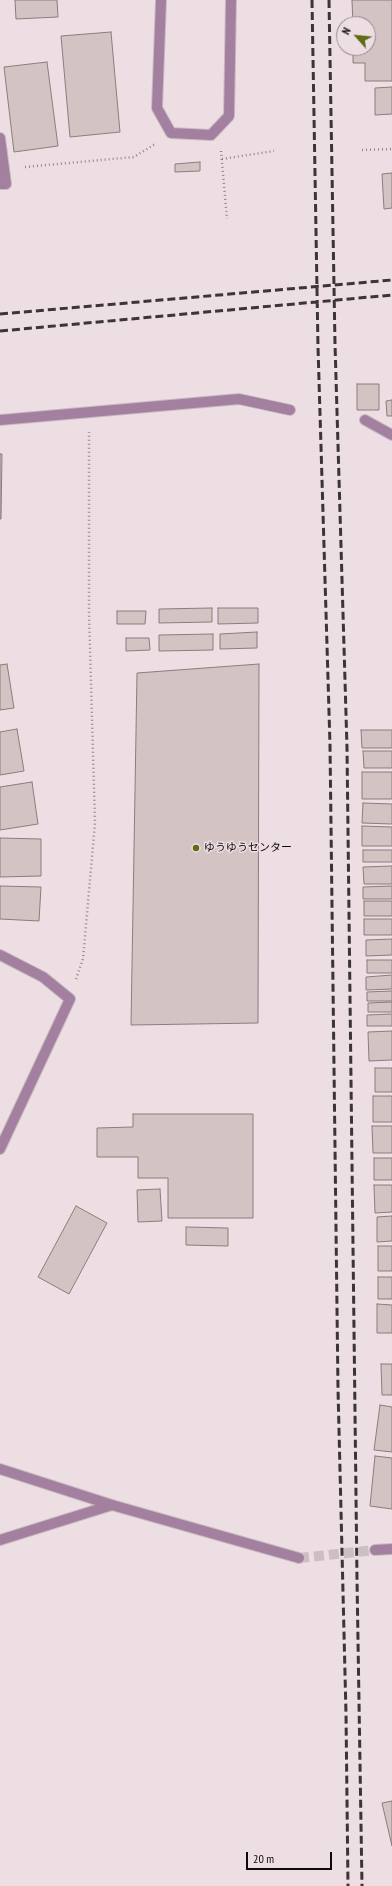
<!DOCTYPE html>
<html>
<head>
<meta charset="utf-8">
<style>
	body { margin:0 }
	#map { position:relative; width:392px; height:1886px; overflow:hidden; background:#eddee4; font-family:"PT Sans Narrow",sans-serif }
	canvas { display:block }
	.north { position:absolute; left:336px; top:16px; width:40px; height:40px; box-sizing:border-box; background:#eddee4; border:1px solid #948a8e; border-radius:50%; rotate:297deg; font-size:11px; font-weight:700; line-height:16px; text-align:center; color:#0f0b0c }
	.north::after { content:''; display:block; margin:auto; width:14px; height:18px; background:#616b10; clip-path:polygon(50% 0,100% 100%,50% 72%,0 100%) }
	.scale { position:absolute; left:246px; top:1852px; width:86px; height:18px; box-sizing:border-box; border:2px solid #0f0b0c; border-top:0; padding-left:5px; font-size:12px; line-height:14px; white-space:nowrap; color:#0f0b0c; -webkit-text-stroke:3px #eddee4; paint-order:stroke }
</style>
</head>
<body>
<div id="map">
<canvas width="392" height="1886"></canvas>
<div class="north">N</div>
<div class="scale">20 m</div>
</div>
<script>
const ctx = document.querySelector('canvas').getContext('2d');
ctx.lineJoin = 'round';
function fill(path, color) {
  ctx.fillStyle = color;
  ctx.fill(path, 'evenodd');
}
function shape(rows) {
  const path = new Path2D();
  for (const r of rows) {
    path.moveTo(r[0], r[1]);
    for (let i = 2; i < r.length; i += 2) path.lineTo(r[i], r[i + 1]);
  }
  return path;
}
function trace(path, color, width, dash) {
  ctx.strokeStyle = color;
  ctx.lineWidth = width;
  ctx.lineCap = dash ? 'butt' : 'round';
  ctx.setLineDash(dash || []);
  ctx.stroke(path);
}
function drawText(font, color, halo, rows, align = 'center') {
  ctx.font = font + ' "PT Sans Narrow","Noto Sans JP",sans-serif';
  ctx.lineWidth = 3;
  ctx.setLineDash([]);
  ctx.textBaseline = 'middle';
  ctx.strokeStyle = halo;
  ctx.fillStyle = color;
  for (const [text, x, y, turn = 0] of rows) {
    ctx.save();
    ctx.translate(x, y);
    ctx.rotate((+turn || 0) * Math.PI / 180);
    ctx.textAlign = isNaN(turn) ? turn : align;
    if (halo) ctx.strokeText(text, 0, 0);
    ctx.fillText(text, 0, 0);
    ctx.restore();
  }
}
const building = shape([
	[15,0,57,0,58,17,16,19,15,0],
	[352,0,392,0,392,81,365,81,365,63,353,63,353,48,368,48,368,24,353,24,352,0],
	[111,32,120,132,70,137,61,36,111,32],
	[47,62,58,146,14,152,4,67,47,62],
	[392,87,392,114,375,115,375,88,392,87],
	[200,162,200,171,175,172,175,164,200,162],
	[392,173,392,208,384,209,382,174,392,173],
	[357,384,379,384,379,410,357,410,357,384],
	[392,400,392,416,387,416,386,401,392,400],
	[0,454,2,454,1,519,0,519,0,454],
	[212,608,212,622,159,623,159,609,212,608],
	[218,608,258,608,258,623,218,624,218,608],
	[117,611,146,611,145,624,117,624,117,611],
	[257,632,257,648,220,649,220,634,257,632],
	[213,634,213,650,159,651,159,635,213,634],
	[126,638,149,638,150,650,126,651,126,638],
	[7,664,14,708,0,710,0,665,7,664],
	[259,664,258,1023,131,1025,137,673,259,664],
	[17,729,24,771,0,775,0,732,17,729],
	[361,730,392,730,392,748,362,748,361,730],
	[363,751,392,751,392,768,364,768,363,751],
	[362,772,392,772,392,799,362,799,362,772],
	[32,782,38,824,0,830,0,787,32,782],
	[363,803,392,804,392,824,362,823,363,803],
	[362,826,392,827,392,846,362,846,362,826],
	[0,838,41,839,41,876,0,877,0,838],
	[363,850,392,850,392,862,363,862,363,850],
	[392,866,392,884,364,884,363,867,392,866],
	[0,886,41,887,39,921,0,919,0,886],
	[392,886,392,899,363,899,363,887,392,886],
	[364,901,392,901,392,916,364,916,364,901],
	[364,919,392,919,392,935,364,935,364,919],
	[392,939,392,955,366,956,366,940,392,939],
	[367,960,392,960,392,973,367,973,367,960],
	[392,975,392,989,366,990,366,977,392,975],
	[392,991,392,1001,367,1001,367,992,392,991],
	[392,1002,392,1012,368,1012,368,1003,392,1002],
	[392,1014,392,1026,367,1026,367,1015,392,1014],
	[392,1031,392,1060,369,1061,368,1032,392,1031],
	[375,1068,392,1068,392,1092,375,1092,375,1068],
	[373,1096,392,1096,392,1122,373,1122,373,1096],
	[133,1114,253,1114,253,1218,168,1218,168,1178,138,1178,138,1157,97,1157,97,1128,133,1127,133,1114],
	[372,1126,392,1126,392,1153,373,1153,372,1126],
	[374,1158,392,1158,392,1180,374,1180,374,1158],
	[374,1185,392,1185,392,1212,375,1213,374,1185],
	[160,1189,162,1221,138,1222,137,1190,160,1189],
	[76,1206,107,1223,69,1294,38,1277,76,1206],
	[392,1216,392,1241,377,1242,377,1217,392,1216],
	[186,1227,228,1228,228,1246,186,1245,186,1227],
	[378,1246,392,1246,392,1271,378,1271,378,1246],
	[378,1277,392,1277,392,1299,378,1299,378,1277],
	[377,1304,392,1305,392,1333,377,1333,377,1304],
	[381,1364,392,1364,392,1395,382,1395,381,1364],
	[380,1405,392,1407,392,1452,374,1450,380,1405],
	[375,1456,392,1458,392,1509,370,1506,375,1456],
	[392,1801,392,1846,382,1803,392,1801]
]);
fill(building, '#d3c3c3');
trace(building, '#8b7d7d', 1);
trace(shape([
	[299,1558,375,1550]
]), '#ccbec4', 10, [10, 5]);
const service = shape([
	[0,420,239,399,290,410],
	[365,420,392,435]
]);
const minor = shape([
	[161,0,157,108,171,133,211,135,229,116,231,0],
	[0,955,43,977,70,999,0,1149],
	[0,1540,112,1505]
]);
const tertiary = shape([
	[0,138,6,184,0,184],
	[0,1469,112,1505,299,1558],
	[375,1550,392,1549]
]);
trace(service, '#c9bcc1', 12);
trace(minor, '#c9bcc1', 12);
trace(tertiary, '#c9bcc1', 12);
trace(shape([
	[362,150,392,149],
	[221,151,227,219],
	[222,159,274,151],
	[25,167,134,157,155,144],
	[76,979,83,959,95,823,89,613,89,432]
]), '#91878b', 2.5, [1, 3]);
trace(service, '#a380a0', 10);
trace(minor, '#a380a0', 10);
trace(tertiary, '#a380a0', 10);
trace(shape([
	[312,0,318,347,330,745,338,1389,346,1714,348,1886],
	[329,0,335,344,347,748,357,1579,362,1886],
	[0,314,392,280],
	[0,331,392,295]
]), '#3c3537', 3, [8, 4]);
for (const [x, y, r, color] of [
	[196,848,4,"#616b10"]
]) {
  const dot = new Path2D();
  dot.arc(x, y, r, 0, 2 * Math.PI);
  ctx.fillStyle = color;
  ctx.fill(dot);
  trace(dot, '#eddee4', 1.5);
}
drawText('11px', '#0f0b0c', '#eddee4', [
	["ゆうゆうセンター",204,848]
], 'left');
</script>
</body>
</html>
